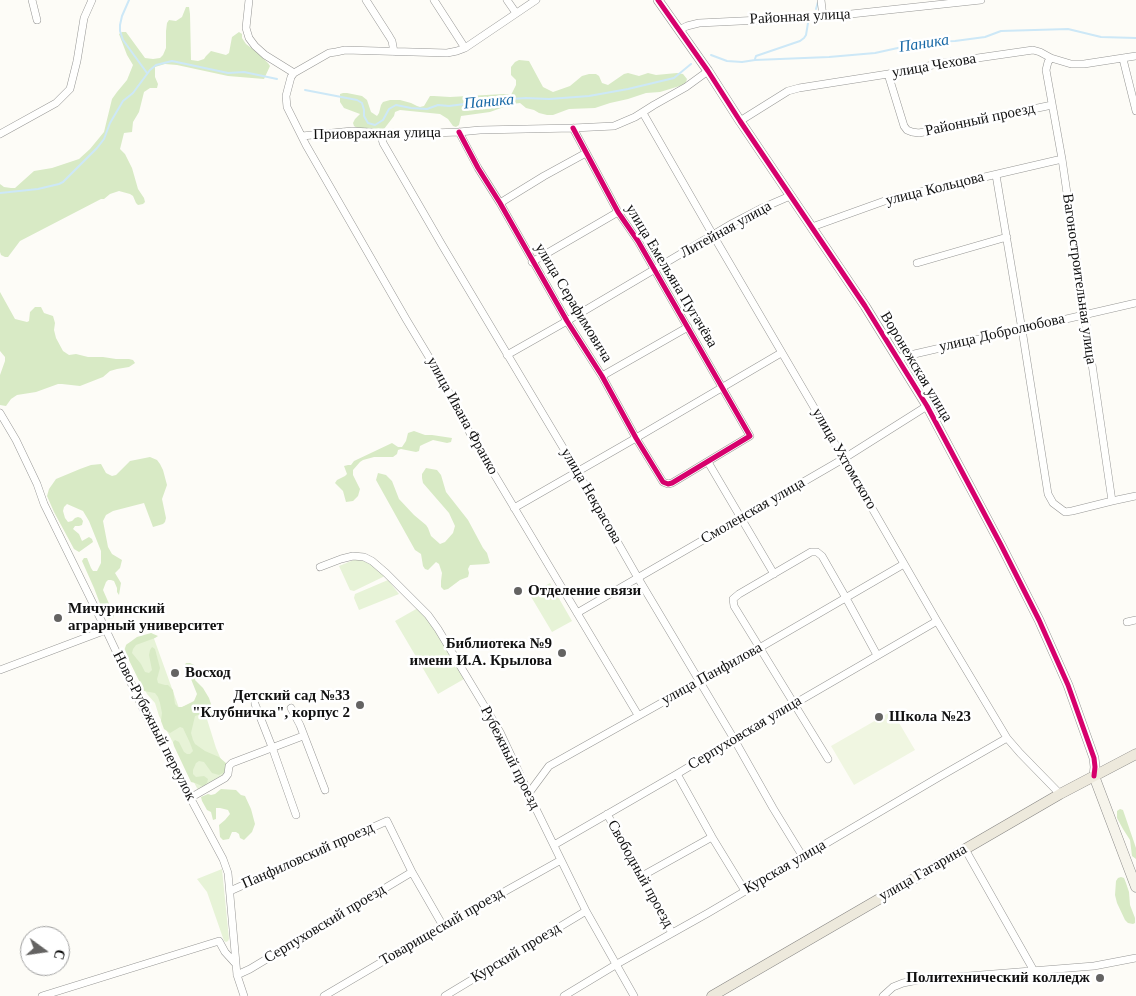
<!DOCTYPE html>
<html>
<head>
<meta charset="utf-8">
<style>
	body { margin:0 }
	#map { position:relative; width:1136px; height:996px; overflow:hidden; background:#fdfcf7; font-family:Georgia,serif }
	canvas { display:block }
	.north { position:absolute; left:20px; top:926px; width:50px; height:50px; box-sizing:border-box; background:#fff; border:1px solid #a0a0a0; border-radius:50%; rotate:104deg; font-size:14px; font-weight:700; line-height:20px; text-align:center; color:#111 }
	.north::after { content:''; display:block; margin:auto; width:18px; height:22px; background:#646362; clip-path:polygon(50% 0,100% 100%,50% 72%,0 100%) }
</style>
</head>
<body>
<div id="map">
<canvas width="1136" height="996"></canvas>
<div class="north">С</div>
</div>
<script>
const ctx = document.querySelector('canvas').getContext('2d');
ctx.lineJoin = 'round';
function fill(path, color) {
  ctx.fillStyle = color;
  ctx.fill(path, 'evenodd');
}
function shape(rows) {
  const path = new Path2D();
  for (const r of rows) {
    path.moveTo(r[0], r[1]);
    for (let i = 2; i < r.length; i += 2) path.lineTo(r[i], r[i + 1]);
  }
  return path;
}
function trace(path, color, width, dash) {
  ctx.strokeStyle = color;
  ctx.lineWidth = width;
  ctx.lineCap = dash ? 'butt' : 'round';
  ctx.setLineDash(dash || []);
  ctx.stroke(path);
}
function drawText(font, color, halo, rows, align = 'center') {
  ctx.font = font + ' Georgia,serif';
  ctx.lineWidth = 5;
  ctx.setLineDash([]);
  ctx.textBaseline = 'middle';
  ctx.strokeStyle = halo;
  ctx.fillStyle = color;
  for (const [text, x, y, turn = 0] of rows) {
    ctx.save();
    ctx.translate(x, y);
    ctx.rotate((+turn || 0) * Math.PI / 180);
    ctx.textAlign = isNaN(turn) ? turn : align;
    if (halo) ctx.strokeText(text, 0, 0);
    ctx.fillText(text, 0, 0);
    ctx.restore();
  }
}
fill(shape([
	[356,559,360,559,370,564,379,570,385,576,354,591,350,590,339,566],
	[388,580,399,594,359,610,354,598,355,594],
	[550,583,572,621,552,632,530,595],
	[418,608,426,618,438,634,464,679,438,694,395,621],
	[152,633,179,708,201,700,216,748,226,771,223,777,198,790,159,716,155,703,147,694,124,650,127,644],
	[222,869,229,939,228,941,226,942,224,941,223,938,207,892,197,879]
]), '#e7f3d7');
fill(shape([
	[186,7,189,7,190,14,191,60,198,61,204,59,206,56,211,51,226,55,229,53,232,37,239,32,242,34,242,38,246,44,258,53,268,63,270,66,264,79,228,76,177,65,165,64,155,67,155,77,158,84,157,88,150,88,144,92,139,112,133,122,132,132,124,133,120,149,125,154,132,168,138,189,144,198,145,202,143,204,138,205,136,203,133,196,130,194,119,191,110,194,104,199,101,199,20,241,8,257,5,257,1,255,0,252,0,184,4,187,11,188,15,188,34,171,52,168,79,159,90,149,104,132,112,99,117,92,127,80,133,65,127,55,119,34,122,32,126,32,145,58,153,59,160,58,163,55,166,48,166,31,167,23,169,20,176,21,182,17],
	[519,60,529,61,543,87,553,92,570,86,582,76,589,74,596,74,599,76,602,83,608,85,624,74,628,73,639,76,648,73,656,75,677,73,683,74,687,79,686,82,683,85,660,92,646,93,628,99,610,103,595,108,569,109,553,115,547,115,539,113,534,110,526,108,520,103,512,104,490,112,461,116,459,125,456,127,453,126,448,119,440,114,400,110,395,112,394,116,384,129,367,131,357,128,354,126,353,123,355,119,360,114,344,108,340,102,340,94,343,93,347,93,362,96,367,100,371,112,377,116,379,113,381,105,383,102,390,100,400,100,411,103,417,106,420,107,424,106,430,96,434,96,450,97,504,94,511,95,516,85,516,80,511,75,511,67,515,62],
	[0,292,15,319,27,322,29,321,30,312,35,307,41,307,44,313,53,316,55,323,54,330,56,338,63,351,69,355,76,354,88,357,103,357,116,359,129,359,133,360,135,363,129,367,117,369,110,371,103,377,80,386,62,384,58,384,36,392,17,395,11,399,6,406,0,405,0,375,5,361,5,357,0,351],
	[414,431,425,435,432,435,452,438,451,442,447,443,433,440,424,444,420,446,419,451,416,452,401,449,398,450,397,454,393,457,374,457,363,460,360,462,353,470,353,475,360,489,358,496,353,501,346,502,343,491,335,483,337,480,345,476,347,474,344,466,348,465,351,465,354,461,392,443,398,447,402,447,406,441,408,433],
	[150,457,157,460,160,464,163,470,167,485,162,499,166,518,165,522,163,524,153,527,144,503,113,511,106,515,103,521,108,547,112,554,122,560,120,568,115,573,121,583,119,595,117,592,117,588,114,581,111,580,108,580,106,582,103,590,114,615,113,618,109,619,107,617,102,609,94,588,82,561,84,558,87,558,91,568,93,571,97,571,101,563,101,551,89,521,83,511,67,504,64,507,63,511,65,518,68,522,72,521,75,518,78,517,81,518,83,521,82,525,79,526,75,526,73,529,79,534,82,541,89,537,92,539,93,542,79,552,74,549,54,512,47,496,49,489,56,479,80,469,91,465,101,464,106,473,112,476,116,475,130,461],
	[426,468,437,470,441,475,446,492,468,520,483,548,487,553,490,563,487,564,470,565,468,569,469,573,468,577,460,580,448,589,444,590,441,587,441,581,442,573,439,564,436,562,428,570,425,569,423,566,421,554,415,550,376,480,378,473,386,475,392,481,399,499,414,515,426,525,428,528,431,536,440,544,445,542,453,533,455,526,449,513,423,483,422,478,422,474],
	[151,633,158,636,155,638,136,645,133,649,132,653,141,664,145,672,149,673,152,670,149,655,150,650,152,647,155,649,160,668,157,679,158,683,165,685,168,685,173,690,175,704,178,707,182,707,194,701,197,694,191,679,184,669,184,666,186,663,190,663,194,665,197,672,195,680,203,688,209,698,212,707,213,716,211,719,207,719,198,715,195,716,191,733,193,740,195,744,205,751,219,757,227,764,225,772,219,775,212,773,204,762,199,761,196,763,193,770,193,774,196,777,204,776,208,779,207,783,205,785,202,786,195,783,191,782,174,746,173,742,175,740,179,742,184,752,187,754,190,754,193,751,190,743,183,728,180,727,170,733,164,729,161,721,162,713,160,703,158,697,155,693,144,691,127,656,125,649,126,645,137,637],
	[221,789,236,790,241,795,245,796,251,809,255,824,252,832,244,840,240,838,239,834,236,832,232,832,229,839,223,840,220,837,219,825,225,820,230,814,228,810,220,808,216,808,216,819,213,820,211,812,207,810,202,801,201,797,208,794,211,795,215,794],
	[1120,809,1123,810,1136,848,1136,859,1132,856,1130,840,1123,829,1117,818,1117,811],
	[1121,877,1124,878,1126,883,1129,892,1130,905,1135,918,1135,923,1133,924,1128,923,1125,920,1117,903,1115,895,1116,881,1118,878]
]), '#d8eac5');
fill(shape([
	[892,711,915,750,854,785,831,746]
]), '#f0f6e1');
trace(shape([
	[129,0,122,16,120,25,120,31,123,40,147,73],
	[816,9,818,2],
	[711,55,727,61,742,62,755,60,829,57,875,53,925,42,955,41,985,37,1001,31,1068,29,1101,37,1136,38],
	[755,59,756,56,800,41,804,38,806,35,808,23],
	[305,90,357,100,362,103,364,110,364,116,368,123,375,125,383,120,389,109,396,105,411,108,427,109,438,105,449,106,496,100,526,98,549,99,589,96,628,89,674,78,691,64],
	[0,193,38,189,59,184,63,182,97,148,104,139,110,123,123,101,133,93,150,70,156,65,172,61,228,73,244,72,277,79]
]), '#cde8f7', 2);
const minor = shape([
	[32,0,37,20],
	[249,0,246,28,249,38,255,46,265,55,294,73],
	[366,0,389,36,392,41,394,52],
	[434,0,465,48],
	[507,0,516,13],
	[821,0,823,17],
	[679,30,687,26,699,23,823,17,981,0],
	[1051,58,1048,62,1046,70,1062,159,1112,501],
	[1123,59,1136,111],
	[294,73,291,77,286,96,287,107,306,145,406,319,441,377,472,437,638,715],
	[294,73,329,53,336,52,345,50,447,53,457,51,465,48,536,0],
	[888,74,904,126,907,130,912,132,919,133,1052,105],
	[643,113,713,235,812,404,937,621,1007,738,1020,753,1060,794],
	[740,121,788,91,799,88,888,74,943,63,1033,50,1040,52,1051,58,1071,64,1084,64,1136,56],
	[459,132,478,168,500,203,567,321,602,376,636,438,663,482,668,484,672,483,750,436,638,241,618,212,573,128],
	[0,134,56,103,70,89,77,61,84,18,92,0],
	[381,135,383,143,442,245,577,471,638,578,734,739,773,808,803,857],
	[302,136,352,131,369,132,381,135,459,132,480,130,573,128,614,126,635,117,654,105,686,87,708,71],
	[996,175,1023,336,1048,494,1053,503,1065,512,1072,511,1112,501,1136,496],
	[500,203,544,176,586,153],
	[812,227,890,199,1062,159],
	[532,262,618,212],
	[917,263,1007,237],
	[507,355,567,321,733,223,760,209,790,196],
	[897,358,1136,303],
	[602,376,688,327],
	[0,413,16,440,37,484,44,504,106,630,146,715,223,859,228,873,237,975,244,996],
	[708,462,774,574],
	[514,508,636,438,781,353],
	[320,567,341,559,353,556,364,557,372,561,386,573,428,615,438,629,500,732,537,811,586,911,634,996],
	[577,613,843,459,927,406],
	[1127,622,1136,620],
	[0,670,106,630],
	[255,704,272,747,296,815],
	[291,708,300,725,325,790],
	[828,759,734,606,733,599,739,594,811,552,817,552,822,556,846,598,877,655],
	[677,774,712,837,745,891],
	[529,793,549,766,761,647,904,564],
	[190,798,225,778,228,774,229,766,232,763,303,736],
	[607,814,642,876,672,933],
	[554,845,677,774,794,704,937,621],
	[965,849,1034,971],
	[642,876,712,837],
	[230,891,387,821,412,872,443,926],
	[237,975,250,969,412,872],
	[42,996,219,941,225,952,235,963],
	[324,996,443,926,561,860],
	[445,996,586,911],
	[564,996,617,964,708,913,939,777,1007,738],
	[883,996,893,987,903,983,918,980,1094,966,1136,958]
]);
const tertiary = shape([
	[658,0,708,71,740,121,865,306,927,406,1001,545,1039,620,1068,685,1094,758,1095,767,1094,776]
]);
const secondary = shape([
	[1094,776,1136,887]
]);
const primary = shape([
	[712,996,1060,794,1136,754]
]);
trace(minor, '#979795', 8);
trace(tertiary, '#979795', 10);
trace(secondary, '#8e8d8b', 11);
trace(primary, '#858482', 11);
trace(minor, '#fffffe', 7);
trace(tertiary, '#fffffe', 9);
trace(secondary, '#f6f4eb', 10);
trace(primary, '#ede9dc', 10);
trace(shape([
	[658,0,708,71,740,121,865,306,927,406,1001,545,1039,620,1068,685,1094,758,1095,767,1094,776],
	[459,132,478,168,500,203,567,321,602,376,636,438,663,482,668,484,672,483,750,436,638,241,618,212,573,128]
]), '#d6006c', 5);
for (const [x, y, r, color] of [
	[518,591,5,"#646362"],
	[58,618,5,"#646362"],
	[562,653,5,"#646362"],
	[175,673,5,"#646362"],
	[360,705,5,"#646362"],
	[879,717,5,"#646362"],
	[1100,978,5,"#646362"]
]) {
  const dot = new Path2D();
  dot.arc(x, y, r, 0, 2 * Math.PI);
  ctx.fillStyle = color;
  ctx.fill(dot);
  trace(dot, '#fff', 2);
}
drawText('15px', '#111', '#fff', [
	["Районная улица",800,17,-3],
	["улица Чехова",934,66,-10],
	["Районный проезд",980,120,-12],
	["Приовражная улица",377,134,-1],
	["улица Кольцова",935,189,-14],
	["Литейная улица",726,230,-29],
	["улица Емельяна Пугачёва",671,276,59],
	["Вагоностроительная улица",1079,279,82],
	["улица Серафимовича",573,303,59],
	["улица Добролюбова",1002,333,-13],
	["Воронежская улица",916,367,59],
	["улица Ивана Франко",462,416,61],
	["улица Ухтомского",844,459,60],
	["улица Некрасова",591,496,60],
	["Смоленская улица",753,511,-30],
	["улица Панфилова",712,674,-29],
	["Ново-Рубежный переулок",154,726,63],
	["Серпуховская улица",745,733,-31],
	["Рубежный проезд",510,758,63],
	["Панфиловский проезд",308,856,-24],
	["Курская улица",785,867,-30],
	["улица Гагарина",923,873,-30],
	["Свободный проезд",640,874,61],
	["Серпуховский проезд",325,924,-31],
	["Товарищеский проезд",442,927,-30],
	["Курский проезд",516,953,-31]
]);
drawText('bold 15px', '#111', '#fff', [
	["Отделение связи",528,591],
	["Мичуринский",68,609],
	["аграрный университет",68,626],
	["Библиотека №9",552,644,"right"],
	["имени И.А. Крылова",552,661,"right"],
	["Восход",185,673],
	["Детский сад №33",350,696,"right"],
	["\"Клубничка\", корпус 2",350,713,"right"],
	["Школа №23",889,717],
	["Политехнический колледж",1090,978,"right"]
], 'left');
drawText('italic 16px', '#1768a6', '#fff', [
	["Паника",924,44,-9],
	["Паника",489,102,-5]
]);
</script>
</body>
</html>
